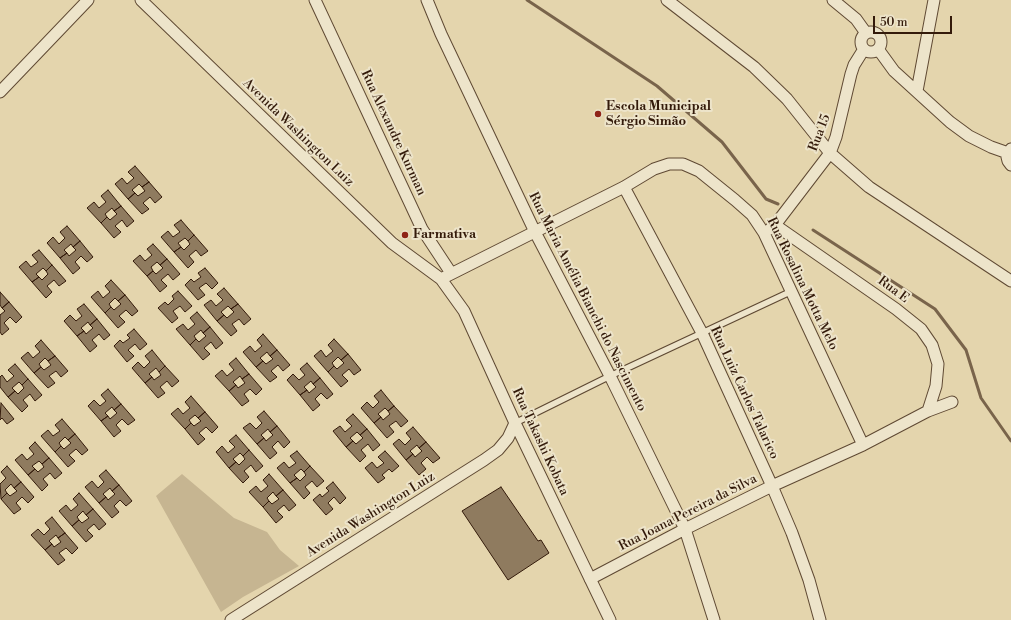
<!DOCTYPE html>
<html>
<head>
<meta charset="utf-8">
<style>
	body { margin:0 }
	#map { position:relative; width:1011px; height:620px; overflow:hidden; background:#e4d5ad; font-family:"Libre Bodoni",serif }
	canvas { display:block }
	.scale { position:absolute; left:873px; top:16px; width:79px; height:18px; box-sizing:border-box; border:2px solid #331a0a; border-top:0; padding-left:5px; font-size:12px; line-height:14px; white-space:nowrap; color:#331a0a; -webkit-text-stroke:3px #ede4ca; paint-order:stroke }
</style>
</head>
<body>
<div id="map">
<canvas width="1011" height="620"></canvas>
<div class="scale">50 m</div>
</div>
<script>
const ctx = document.querySelector('canvas').getContext('2d');
ctx.lineJoin = 'round';
function fill(path, color) {
  ctx.fillStyle = color;
  ctx.fill(path, 'evenodd');
}
function shape(rows) {
  const path = new Path2D();
  for (const r of rows) {
    if (r.length === 3) {
      path.moveTo(r[0] + r[2], r[1]);
      path.arc(r[0], r[1], r[2], 0, 2 * Math.PI);
      continue;
    }
    path.moveTo(r[0], r[1]);
    for (let i = 2; i < r.length; i += 2) path.lineTo(r[i], r[i + 1]);
  }
  return path;
}
function trace(path, color, width, dash) {
  ctx.strokeStyle = color;
  ctx.lineWidth = width;
  ctx.lineCap = dash ? 'butt' : 'round';
  ctx.setLineDash(dash || []);
  ctx.stroke(path);
}
function drawText(font, color, halo, rows, align = 'center') {
  ctx.font = font + ' "Libre Bodoni",serif';
  ctx.lineWidth = 4;
  ctx.setLineDash([]);
  ctx.textBaseline = 'middle';
  ctx.strokeStyle = halo;
  ctx.fillStyle = color;
  for (const [text, x, y, turn = 0] of rows) {
    ctx.save();
    ctx.translate(x, y);
    ctx.rotate((+turn || 0) * Math.PI / 180);
    ctx.textAlign = isNaN(turn) ? turn : align;
    if (halo) ctx.strokeText(text, 0, 0);
    ctx.fillText(text, 0, 0);
    ctx.restore();
  }
}
fill(shape([
	[182,474,234,518,267,532,280,550,299,566,243,597,221,612,156,496]
]), '#c6b591');
trace(shape([
	[527,0,657,86,722,142,766,199,778,204],
	[813,230,935,309,966,350,981,398,1011,441]
]), '#79644b', 3);
const building = shape([
	[135,166,149,182,142,187,139,184,132,190,135,193,128,199,115,184,122,178,127,184,134,178,128,172,135,166],
	[149,182,162,197,155,203,150,197,143,203,149,209,142,214,128,199,135,193,138,196,145,191,142,187,149,182],
	[108,190,121,206,114,211,112,208,105,214,107,217,101,223,87,208,94,202,99,208,106,202,101,196,108,190],
	[121,206,134,221,127,227,122,220,115,226,121,232,114,238,101,223,107,217,110,220,117,214,114,211,121,206],
	[181,220,194,235,188,241,185,238,178,243,181,247,174,252,161,237,168,231,173,237,180,232,174,225,181,220],
	[67,226,80,241,73,247,71,244,64,250,67,253,60,258,47,243,53,237,59,244,65,238,60,232,67,226],
	[194,235,208,251,201,256,196,250,189,256,194,262,188,268,174,252,181,247,184,250,190,244,188,241,194,235],
	[80,241,93,257,87,262,81,256,75,262,80,268,73,274,60,258,67,253,69,256,76,250,73,247,80,241],
	[153,244,167,259,160,265,157,262,151,267,153,271,147,276,133,261,140,255,145,261,152,255,147,249,153,244],
	[39,250,52,265,46,271,43,268,36,274,39,277,32,282,19,267,26,261,31,267,38,262,32,255,39,250],
	[167,259,180,274,173,280,168,274,161,280,167,286,160,292,147,276,153,271,156,274,163,268,160,265,167,259],
	[52,265,66,281,59,286,54,280,47,286,52,292,46,298,32,282,39,277,42,280,48,274,46,271,52,265],
	[205,268,218,283,212,289,206,283,199,288,205,295,198,300,185,285,191,279,194,282,201,277,198,273,205,268],
	[111,280,125,295,118,301,115,298,109,304,111,307,105,313,91,297,98,291,103,298,110,292,105,286,111,280],
	[224,288,238,304,231,309,228,306,221,312,224,315,217,321,204,305,211,300,216,306,223,300,217,294,224,288],
	[178,291,192,306,185,312,180,306,173,311,178,318,172,323,158,308,165,302,168,305,174,299,172,296,178,291],
	[0,292,9,302,2,308,0,305,0,292],
	[125,295,138,311,132,316,126,310,119,316,125,322,118,328,105,313,111,307,114,310,121,304,118,301,125,295],
	[9,302,22,317,16,323,10,317,4,323,9,329,2,335,0,332,0,315,5,311,2,308,9,302],
	[84,304,97,319,90,325,88,322,81,328,84,331,77,336,64,321,70,315,76,321,82,316,77,309,84,304],
	[238,304,251,319,244,325,239,319,232,324,237,331,231,336,217,321,224,315,227,318,234,312,231,309,238,304],
	[197,312,210,327,203,333,201,330,194,336,196,339,190,345,176,329,183,324,188,330,195,324,190,318,197,312],
	[97,319,110,335,104,340,99,334,92,340,97,346,90,352,77,336,84,331,86,334,93,328,90,325,97,319],
	[210,327,223,343,216,349,211,342,204,348,210,354,203,360,190,345,196,339,199,342,206,336,203,333,210,327],
	[134,329,147,344,140,350,135,344,128,350,134,356,127,362,114,346,120,340,123,343,130,338,127,335,134,329],
	[263,334,277,350,270,356,267,352,260,358,263,361,256,367,243,352,250,346,255,352,262,346,257,340,263,334],
	[334,339,348,354,341,360,338,357,332,363,334,366,328,372,314,356,321,350,326,357,333,351,328,345,334,339],
	[41,340,55,356,48,361,45,358,39,364,41,367,34,373,21,358,28,352,33,358,40,352,35,346,41,340],
	[152,350,165,366,159,372,156,368,149,374,152,377,145,383,132,368,138,362,144,368,150,362,145,356,152,350],
	[277,350,290,365,283,371,278,365,271,371,277,377,270,382,256,367,263,361,266,364,273,359,270,356,277,350],
	[348,354,361,370,354,375,349,369,342,375,348,381,341,387,328,372,334,366,337,369,344,363,341,360,348,354],
	[55,356,68,371,61,377,56,371,49,376,55,383,48,388,34,373,41,367,44,370,51,365,48,361,55,356],
	[236,358,249,374,242,379,240,376,233,382,236,385,229,391,215,376,222,370,227,376,234,370,229,364,236,358],
	[307,363,320,378,313,384,311,381,304,387,307,390,300,395,287,380,293,374,299,380,305,375,300,369,307,363],
	[15,364,28,379,22,385,19,382,12,388,15,391,8,397,0,387,0,377,2,375,7,382,14,376,8,370,15,364],
	[165,366,179,381,172,387,167,381,160,387,165,393,158,398,145,383,152,377,154,380,161,375,159,372,165,366],
	[249,374,262,389,256,395,250,389,244,394,249,401,242,406,229,391,236,385,238,388,245,383,242,379,249,374],
	[320,378,333,394,327,399,321,393,315,399,320,405,313,411,300,395,307,390,309,393,316,387,313,384,320,378],
	[28,379,42,395,35,401,30,394,23,400,28,406,22,412,8,397,15,391,18,394,24,388,22,385,28,379],
	[108,389,121,404,114,410,112,407,105,413,108,416,101,421,88,406,94,400,100,406,106,401,101,395,108,389],
	[381,390,394,406,388,411,385,408,378,414,381,417,374,423,361,408,367,402,373,408,379,402,374,396,381,390],
	[191,396,205,412,198,418,195,415,189,420,191,423,185,429,171,414,178,408,183,414,190,408,185,402,191,396],
	[1,403,14,419,7,424,2,418,0,420,1,403],
	[121,404,135,420,128,425,122,419,116,425,121,431,114,437,101,421,108,416,110,419,117,413,114,410,121,404],
	[394,406,408,421,401,427,396,421,389,426,394,432,387,438,374,423,381,417,383,420,390,414,388,411,394,406],
	[264,411,277,426,270,432,268,429,261,435,264,438,257,444,243,428,250,423,256,429,262,423,257,417,264,411],
	[205,412,218,427,212,433,206,427,199,433,205,439,198,445,185,429,191,423,194,426,201,421,198,418,205,412],
	[353,414,367,429,360,435,357,432,350,438,353,441,346,447,333,431,340,426,345,432,352,426,346,420,353,414],
	[62,419,75,434,68,440,65,437,59,443,61,446,55,452,41,436,48,430,53,436,60,431,55,425,62,419],
	[277,426,290,442,284,448,278,441,272,447,277,453,270,459,257,444,264,438,266,441,273,435,270,432,277,426],
	[413,427,426,442,419,448,417,445,410,451,413,454,406,460,393,444,399,439,405,445,411,439,406,433,413,427],
	[367,429,380,445,373,451,368,444,361,450,366,456,360,462,346,447,353,441,356,444,363,438,360,435,367,429],
	[75,434,88,450,82,455,76,449,69,455,75,461,68,467,55,452,61,446,64,449,71,443,68,440,75,434],
	[236,435,249,450,243,456,240,453,233,459,236,462,229,468,216,452,222,446,228,453,235,447,229,441,236,435],
	[35,442,49,458,42,464,39,461,32,466,35,469,28,475,15,460,22,454,27,460,34,454,29,448,35,442],
	[426,442,440,458,433,463,427,457,421,463,426,469,419,475,406,460,413,454,415,457,422,451,419,448,426,442],
	[249,450,263,466,256,472,251,465,244,471,249,477,243,483,229,468,236,462,239,465,245,459,243,456,249,450],
	[297,451,310,466,304,472,301,469,294,475,297,478,290,483,277,468,284,462,289,468,296,463,290,456,297,451],
	[385,451,399,466,392,472,389,469,382,475,385,478,378,483,365,468,372,462,377,468,384,463,378,457,385,451],
	[49,458,62,473,55,479,50,473,43,479,48,485,42,491,28,475,35,469,38,472,44,467,42,464,49,458],
	[7,466,21,482,14,488,11,484,5,490,7,493,1,499,0,484,6,478,1,472,7,466],
	[310,466,324,481,317,487,312,481,305,487,310,493,304,499,290,483,297,478,300,481,306,475,304,472,310,466],
	[106,470,119,485,112,491,110,488,103,494,106,497,99,503,85,487,92,481,98,488,104,482,99,476,106,470],
	[269,474,283,490,276,496,273,492,267,498,269,501,263,507,249,492,256,486,261,492,268,486,263,480,269,474],
	[21,482,34,497,28,503,22,497,16,503,21,509,14,514,1,499,7,493,10,496,17,491,14,488,21,482],
	[333,482,346,498,340,504,334,497,328,503,333,509,326,515,313,500,320,494,322,497,329,491,326,488,333,482],
	[119,485,132,501,126,506,120,500,114,506,119,512,112,518,99,503,106,497,108,500,115,494,112,491,119,485],
	[501,487,538,541,541,540,549,553,508,580,462,511,501,487],
	[283,490,296,505,289,511,284,505,277,511,283,517,276,523,263,507,269,501,272,504,279,499,276,496,283,490],
	[79,493,93,509,86,515,83,511,77,517,79,520,72,526,59,511,66,505,71,511,78,505,73,499,79,493],
	[93,509,106,524,99,530,94,524,87,530,93,536,86,542,72,526,79,520,82,523,89,518,86,515,93,509],
	[52,517,65,533,58,538,56,535,49,541,52,544,45,550,31,535,38,529,44,535,50,529,45,523,52,517],
	[65,533,78,548,72,554,66,548,59,553,65,560,58,565,45,550,52,544,54,547,61,542,58,538,65,533]
]);
fill(building, '#8f7b5f');
trace(building, '#331a0a', 1);
const service = shape([
	[515,423,610,376,792,291]
]);
const minor = shape([
	[141,0,392,243,441,279,464,311,515,423,610,620],
	[315,0,422,229,451,273],
	[427,0,441,34,535,232,610,376,685,529,714,620],
	[667,0,754,67,787,99,830,153,869,187,1011,281],
	[833,0,856,19,866,33],
	[871,42,10],
	[878,49,894,71,950,122,969,136,991,147,1008,153],
	[917,91,934,0],
	[0,92,88,0],
	[1011,149,1008,153,1007,157,1008,161,1011,165],
	[624,187,702,333,772,486,792,533,809,580,820,620],
	[775,225,896,309,921,329,932,345,938,364,936,386,928,411],
	[770,229,775,225,830,153,836,137,851,74,854,65,864,49],
	[441,279,624,187,654,169,669,164,683,164,699,171,735,200,752,215,764,233,863,445],
	[590,579,685,529,772,486,863,445,928,411,952,402],
	[231,620,484,460,498,450,508,438,515,423]
]);
trace(service, '#5f4933', 8);
trace(minor, '#5f4933', 13);
trace(service, '#ede4ca', 5.5);
trace(minor, '#ede4ca', 11);
for (const [x, y, r, color] of [
	[598,114,4,"#8f2418"],
	[405,235,4,"#8f2418"]
]) {
  const dot = new Path2D();
  dot.arc(x, y, r, 0, 2 * Math.PI);
  ctx.fillStyle = color;
  ctx.fill(dot);
  trace(dot, '#ede4ca', 1.5);
}
drawText('bold 13px', '#331a0a', '#ede4ca', [
	["Escola Municipal",606,107],
	["Sérgio Simão",606,122],
	["Farmativa",413,235]
], 'left');
drawText('13px', '#331a0a', '#ede4ca', [
	["Avenida Washington Luiz",298,133,44],
	["Rua Alexandre Kurman",393,133,65],
	["Rua 15",820,133,-69],
	["Rua Rosalina Motta Melo",802,284,64],
	["Rua E",893,290,36],
	["Rua Maria Amélia Bianchi do Nascimento",587,302,63],
	["Rua Luiz Carlos Talarico",744,393,65],
	["Rua Takashi Kobata",540,442,65],
	["Rua Joana Pereira da Silva",688,513,-27],
	["Avenida Washington Luiz",371,515,-32]
]);
</script>
</body>
</html>
